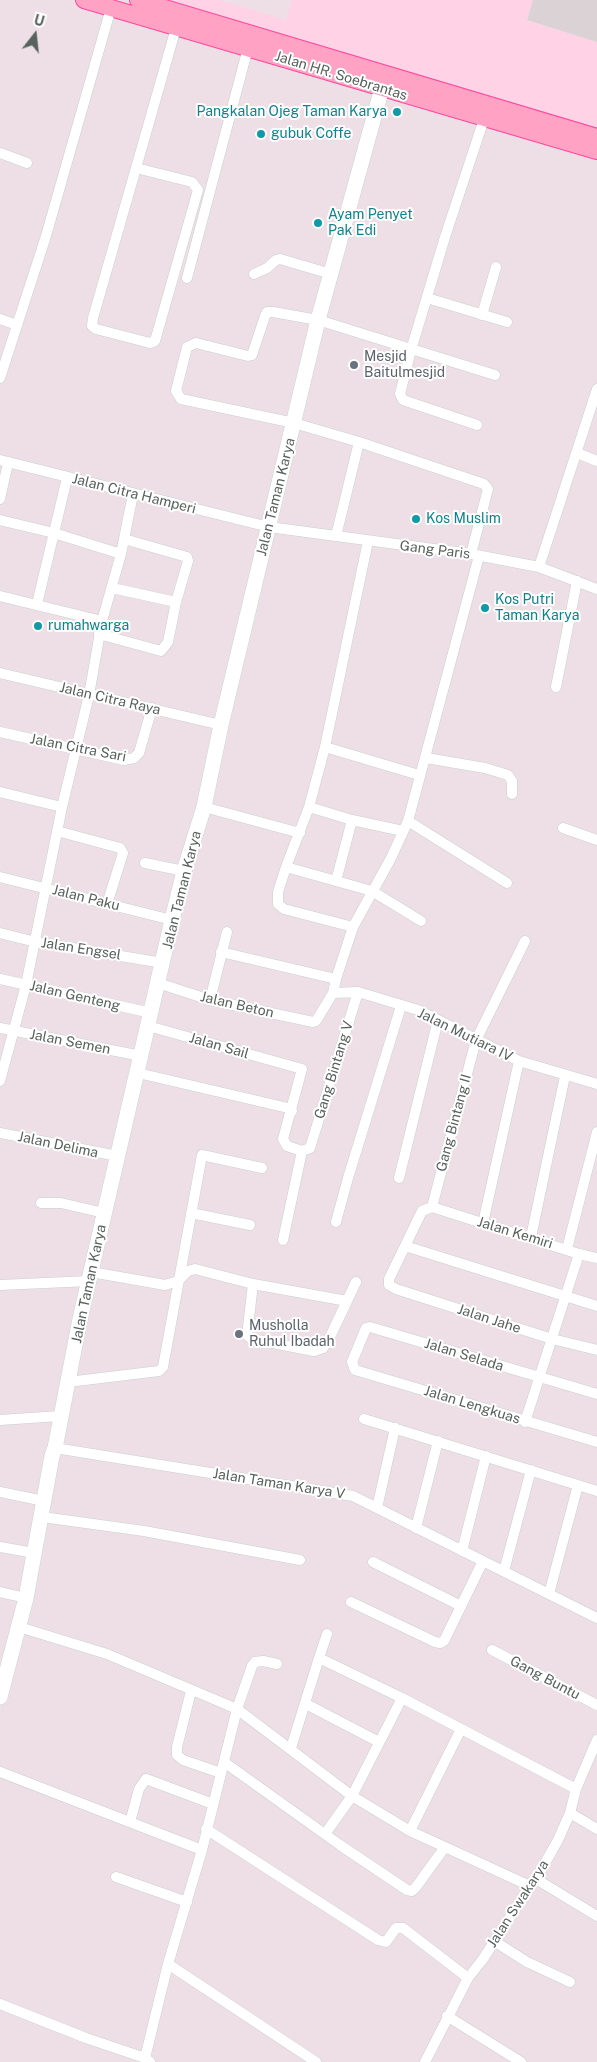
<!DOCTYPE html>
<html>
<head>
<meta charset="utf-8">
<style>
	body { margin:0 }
	#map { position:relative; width:597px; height:2062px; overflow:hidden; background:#eddfe5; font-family:"Public Sans",sans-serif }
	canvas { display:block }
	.north { position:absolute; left:10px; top:10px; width:50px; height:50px; -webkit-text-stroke:4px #fff; paint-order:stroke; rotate:16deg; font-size:14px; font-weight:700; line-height:20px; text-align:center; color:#58625c }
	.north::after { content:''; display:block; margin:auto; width:18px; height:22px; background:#58625c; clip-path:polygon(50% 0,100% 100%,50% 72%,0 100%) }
</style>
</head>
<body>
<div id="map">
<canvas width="597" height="2062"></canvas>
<div class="north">U</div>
</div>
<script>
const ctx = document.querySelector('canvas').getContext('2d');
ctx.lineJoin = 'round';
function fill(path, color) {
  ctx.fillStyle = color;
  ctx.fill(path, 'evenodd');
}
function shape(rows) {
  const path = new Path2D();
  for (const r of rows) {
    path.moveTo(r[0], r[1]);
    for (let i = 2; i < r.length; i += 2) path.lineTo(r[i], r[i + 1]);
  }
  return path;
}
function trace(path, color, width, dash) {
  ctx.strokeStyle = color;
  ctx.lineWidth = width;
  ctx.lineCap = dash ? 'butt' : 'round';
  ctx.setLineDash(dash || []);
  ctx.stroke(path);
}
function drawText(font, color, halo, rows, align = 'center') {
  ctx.font = font + ' "Public Sans",sans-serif';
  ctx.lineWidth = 4;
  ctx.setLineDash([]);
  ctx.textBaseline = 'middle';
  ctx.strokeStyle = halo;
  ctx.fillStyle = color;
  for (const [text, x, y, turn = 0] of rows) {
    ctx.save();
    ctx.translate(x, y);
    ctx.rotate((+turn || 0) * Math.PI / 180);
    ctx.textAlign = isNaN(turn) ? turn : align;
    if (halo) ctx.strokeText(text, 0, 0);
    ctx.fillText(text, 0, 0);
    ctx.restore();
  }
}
fill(shape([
	[159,0,219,0,286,20,292,0,533,0,527,20,597,42,597,127]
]), '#ffd2e5');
fill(shape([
	[533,0,597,0,597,42,527,20]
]), '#dbd2d6');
const street = shape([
	[0,153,27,163],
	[136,168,192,182,198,190,155,341,150,343,96,329,92,326,93,318,136,168,176,28],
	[254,274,267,268,276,260,280,259,331,274],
	[187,278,248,48],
	[427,298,507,322],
	[482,315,496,267],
	[0,319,17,325],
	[0,378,46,236,111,8],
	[477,425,403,400,400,394,411,350,445,237,484,119],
	[577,453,597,461],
	[0,460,269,527,471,554,539,567,597,589],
	[0,499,8,463],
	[0,520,54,533,121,554],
	[336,536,359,442],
	[124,539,187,557,188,561,176,602],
	[368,541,325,747,309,807,286,867,278,892,278,904,284,909,353,927,391,858,408,821,479,556],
	[471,554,488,489,484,484,359,442,294,423,181,399,176,391,187,347,196,343,248,356,252,355,265,316,267,312,273,312,318,320,495,375],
	[539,567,597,389],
	[0,596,102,621],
	[37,604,67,478],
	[99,634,161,651,168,642,176,602,112,588],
	[0,673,221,725],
	[556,687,577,581],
	[0,732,124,760,134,758,139,753,152,708],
	[325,747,419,775],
	[426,758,485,768,508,775,512,781,512,794],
	[0,792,62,807],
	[204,807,300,833],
	[309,807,352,820,403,831],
	[408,821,507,883],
	[563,828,597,840],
	[57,831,120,848,123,853,107,904],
	[145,863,184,871],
	[286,867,372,891,421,921],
	[0,877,172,920],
	[336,881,352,820],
	[0,933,36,942,163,963],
	[0,979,151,1013],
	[336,979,353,927],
	[158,983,210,1000,313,1022,316,1021,333,993,336,979,221,952],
	[333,993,358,992,418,1010,519,1061,597,1084],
	[210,1000,227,932],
	[148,1026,302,1069,283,1139,287,1146,302,1151,310,1148,358,992],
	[0,1028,141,1056],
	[138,1073,288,1108,292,1111],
	[0,1081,26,985,62,807,89,695,102,621,121,554,133,494],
	[0,1133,117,1156],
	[399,1178,438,1020],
	[41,1203,61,1203,104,1213],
	[432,1207,422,1211,389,1279,389,1285,396,1289,552,1339,597,1350],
	[432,1207,476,1040,525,941],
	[432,1207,579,1254,597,1258],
	[191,1213,250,1225],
	[336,1222,348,1178,401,1006],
	[483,1223,519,1061],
	[531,1237,565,1076],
	[283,1240,302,1151],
	[405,1246,597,1306],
	[567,1249,597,1132],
	[91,1272,165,1285,178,1281,188,1271,195,1269,253,1284,347,1301],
	[253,1284,247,1335,252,1339,314,1351,323,1348,329,1339,356,1282],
	[0,1285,90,1281],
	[68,1382,159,1371,163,1367,202,1155,262,1168],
	[597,1394,370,1327,366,1328,352,1362,355,1370,597,1442],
	[364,1419,597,1491],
	[0,1420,60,1416],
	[525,1422,579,1254],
	[55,1448,353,1496,597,1618],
	[0,1492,44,1501],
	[377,1508,395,1428],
	[42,1517,144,1531,300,1560],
	[416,1528,438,1441],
	[0,1547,34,1553],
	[462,1551,486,1456],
	[373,1562,461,1606],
	[504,1571,531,1470],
	[0,1592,26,1598],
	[549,1594,578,1485],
	[351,1602,435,1642,440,1643,444,1641,483,1561],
	[19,1627,107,1654,237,1709,352,1796,410,1831,530,1886],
	[492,1650,597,1705],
	[319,1658,327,1634],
	[191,1691,177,1747,177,1755,183,1760,221,1773],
	[306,1704,379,1742],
	[291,1748,319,1658,402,1698,576,1789],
	[224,1762,340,1845,407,1890,412,1891,416,1887,445,1847],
	[0,1772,202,1850],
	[570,1813,597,1829],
	[130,1822,139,1789,146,1779,213,1804],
	[206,1829,378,1940,386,1942,396,1928,403,1928,468,1978],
	[410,1831,461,1729],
	[325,1834,352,1796,402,1698],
	[116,1877,187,1902],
	[536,1879,597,1916],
	[494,1941,527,1962,570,1982],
	[168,1964,316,2062],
	[0,2004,86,2038,145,2058,150,2062],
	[447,2016,521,2062],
	[145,2058,168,1964,202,1850,237,1709,252,1666,255,1662,263,1661,277,1664],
	[425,2062,468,1978,483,1959,530,1886,536,1879,558,1840,570,1813,576,1789,597,1740]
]);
const secondary = shape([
	[0,1697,26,1598,52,1456,55,1448,80,1319,172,920,184,871,204,807,221,725,318,320,382,88]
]);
const primary = shape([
	[84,0,597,151],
	[138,0,597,137]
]);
trace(street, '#c8d1cd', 11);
trace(secondary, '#cad5cf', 16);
trace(primary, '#ff469e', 18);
trace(street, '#fff', 10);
trace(secondary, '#fff', 15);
trace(primary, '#ffa2c3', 16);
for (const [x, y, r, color] of [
	[397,112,5,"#0f9aa8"],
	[261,134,5,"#0f9aa8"],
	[318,223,5,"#0f9aa8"],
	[354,365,5,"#6b7280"],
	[416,519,5,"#0f9aa8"],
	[485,608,5,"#0f9aa8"],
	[38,626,5,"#0f9aa8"],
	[239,1334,5,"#6b7280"]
]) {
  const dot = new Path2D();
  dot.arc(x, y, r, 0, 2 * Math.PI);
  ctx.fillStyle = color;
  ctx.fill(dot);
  trace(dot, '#fff', 2);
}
drawText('14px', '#58625c', '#fff', [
	["Jalan HR. Soebrantas",341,76,17],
	["Jalan Citra Hamperi",134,494,14],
	["Jalan Taman Karya",276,497,-76],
	["Gang Paris",435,550,7],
	["Jalan Citra Raya",110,699,13],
	["Jalan Citra Sari",78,748,11],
	["Jalan Taman Karya",182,890,-76],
	["Jalan Paku",86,898,14],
	["Jalan Engsel",81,949,9],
	["Jalan Genteng",75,996,13],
	["Jalan Beton",237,1005,13],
	["Jalan Mutiara IV",465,1035,26],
	["Jalan Semen",70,1042,11],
	["Jalan Sail",219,1046,16],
	["Gang Bintang V",334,1070,-73],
	["Gang Bintang II",454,1123,-75],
	["Jalan Delima",58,1145,12],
	["Jalan Kemiri",515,1233,17],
	["Jalan Taman Karya",89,1284,-78],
	["Jalan Jahe",489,1319,18],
	["Jalan Selada",464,1355,17],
	["Jalan Lengkuas",472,1405,17],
	["Jalan Taman Karya V",279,1484,9],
	["Gang Buntu",545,1678,28],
	["Jalan Swakarya",518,1904,-57]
]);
drawText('14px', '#0d838f', '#fff', [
	["Pangkalan Ojeg Taman Karya",387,112,"right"],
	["gubuk Coffe",271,134],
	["Ayam Penyet",328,215],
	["Pak Edi",328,231],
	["Kos Muslim",426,519],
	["Kos Putri",495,600],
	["Taman Karya",495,616],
	["rumahwarga",48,626]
], 'left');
drawText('14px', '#5b616d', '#fff', [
	["Mesjid",364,357],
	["Baitulmesjid",364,373],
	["Musholla",249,1326],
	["Ruhul Ibadah",249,1342]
], 'left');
</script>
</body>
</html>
